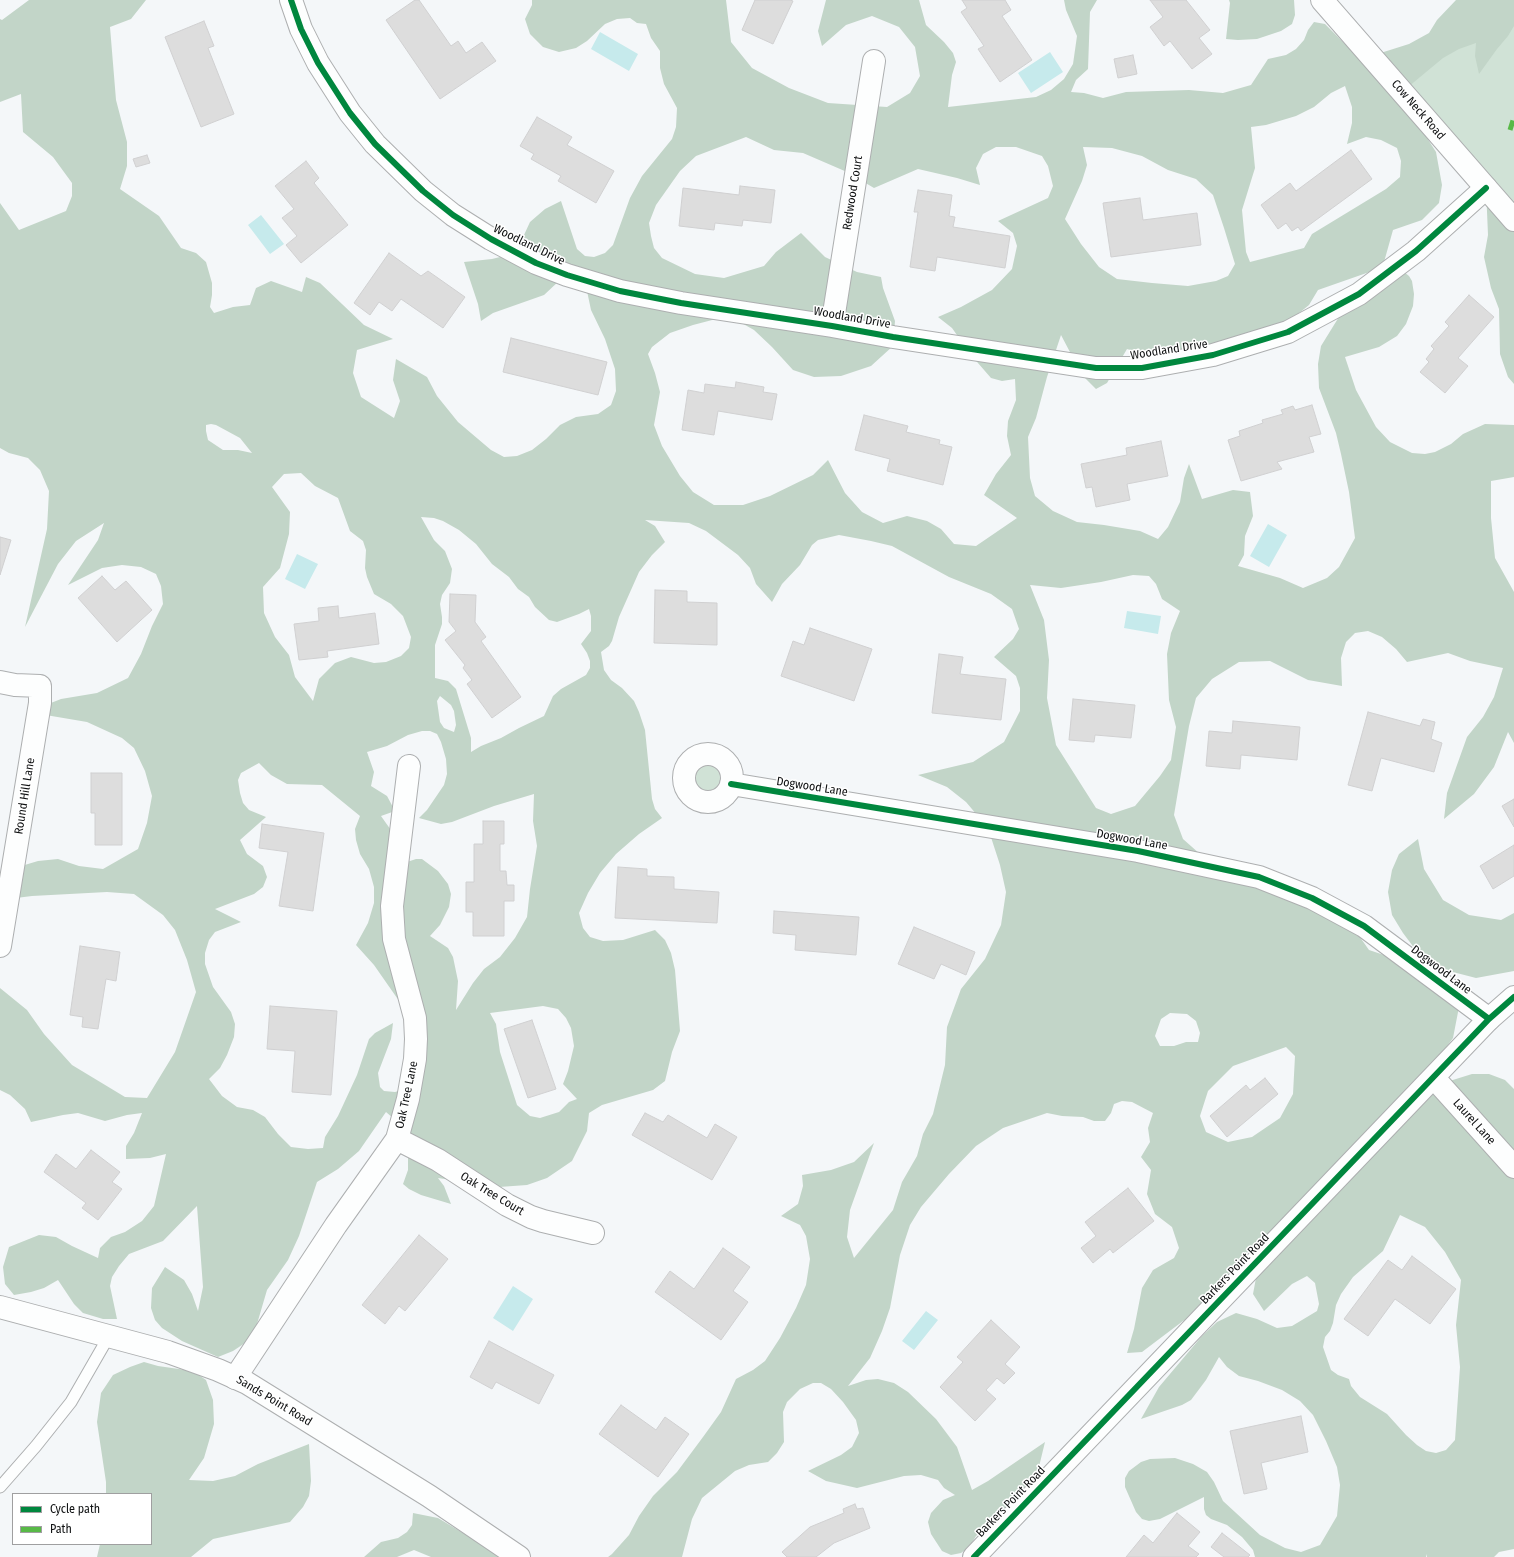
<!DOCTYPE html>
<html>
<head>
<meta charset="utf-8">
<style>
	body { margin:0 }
	#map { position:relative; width:1514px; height:1557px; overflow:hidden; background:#f4f7f9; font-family:"Fira Sans Condensed",sans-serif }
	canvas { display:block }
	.legend { position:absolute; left:12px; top:1493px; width:140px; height:52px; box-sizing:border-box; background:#fff; border:1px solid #9f9fa0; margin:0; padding:5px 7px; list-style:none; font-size:12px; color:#0e1011 }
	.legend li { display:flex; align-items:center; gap:8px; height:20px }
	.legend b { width:20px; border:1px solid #9f9fa0 }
</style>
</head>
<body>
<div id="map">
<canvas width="1514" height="1557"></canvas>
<ul class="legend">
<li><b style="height:5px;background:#00873e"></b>Cycle path</li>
<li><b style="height:5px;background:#58b947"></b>Path</li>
</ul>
</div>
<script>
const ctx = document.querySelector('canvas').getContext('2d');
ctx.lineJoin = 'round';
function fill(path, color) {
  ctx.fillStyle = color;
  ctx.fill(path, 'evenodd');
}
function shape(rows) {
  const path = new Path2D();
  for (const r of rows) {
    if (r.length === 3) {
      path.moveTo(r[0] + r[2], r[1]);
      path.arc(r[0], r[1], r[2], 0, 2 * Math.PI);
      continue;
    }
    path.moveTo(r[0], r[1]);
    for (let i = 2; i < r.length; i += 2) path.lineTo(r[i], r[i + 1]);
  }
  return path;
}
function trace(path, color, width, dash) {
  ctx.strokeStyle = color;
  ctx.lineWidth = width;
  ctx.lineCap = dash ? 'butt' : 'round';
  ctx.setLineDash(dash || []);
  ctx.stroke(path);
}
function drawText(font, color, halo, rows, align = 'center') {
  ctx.font = font + ' "Fira Sans Condensed",sans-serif';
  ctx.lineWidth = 3;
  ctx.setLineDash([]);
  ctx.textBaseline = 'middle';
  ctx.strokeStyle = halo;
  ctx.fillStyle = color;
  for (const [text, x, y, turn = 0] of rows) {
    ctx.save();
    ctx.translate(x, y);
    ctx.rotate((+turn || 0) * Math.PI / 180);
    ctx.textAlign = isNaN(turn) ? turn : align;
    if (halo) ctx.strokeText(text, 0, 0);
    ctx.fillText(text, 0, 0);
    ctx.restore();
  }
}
fill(shape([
	[1474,0,1514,0,1514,201,1486,188,1402,92],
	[708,778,18]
]), '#d0e2d6');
fill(shape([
	[29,0,146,0,131,19,110,27,116,100,127,142,127,166,120,189,159,216,181,248,196,253,206,262,212,283,212,295,210,307,214,313,233,307,250,305,256,288,271,281,302,292,306,277,320,283,364,325,393,339,357,350,353,373,361,397,394,418,400,401,393,380,396,359,427,377,437,396,458,422,491,450,504,457,517,456,532,450,546,439,560,425,576,417,598,414,611,405,616,391,615,369,605,339,591,310,587,291,575,266,544,295,493,313,481,321,478,304,464,262,492,259,508,255,524,235,530,222,545,209,561,201,577,249,585,256,594,257,605,253,613,245,630,198,642,176,672,139,676,127,677,108,664,84,660,68,660,51,651,38,646,24,637,23,630,18,617,19,605,24,587,41,576,48,559,52,543,47,530,34,525,19,532,5,532,0,726,0,731,42,752,68,789,88,828,103,887,107,910,93,920,76,915,47,899,27,872,16,846,25,822,46,818,31,826,0,919,0,926,25,944,42,953,53,956,62,952,75,948,107,1036,97,1051,90,1064,79,1073,64,1077,36,1066,10,1064,0,1097,0,1090,12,1088,69,1076,80,1071,92,1084,93,1103,98,1126,92,1189,90,1223,93,1251,85,1268,59,1286,55,1296,49,1304,40,1308,30,1314,22,1325,24,1352,51,1371,56,1409,44,1429,33,1437,20,1456,0,1514,0,1514,26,1508,36,1497,49,1479,74,1475,56,1476,43,1459,49,1443,58,1402,92,1413,116,1436,152,1442,185,1439,203,1422,220,1393,230,1384,262,1378,269,1318,290,1309,305,1288,322,1218,344,1154,357,1127,349,1107,383,1096,389,1082,375,1061,335,1047,377,1036,418,1028,437,1030,478,1035,496,1053,511,1077,522,1104,525,1140,531,1158,539,1168,527,1180,502,1184,478,1189,464,1202,499,1233,490,1250,492,1253,516,1245,536,1244,555,1238,566,1280,578,1303,588,1327,578,1339,567,1355,538,1349,492,1341,454,1336,433,1319,388,1318,364,1321,346,1342,312,1404,272,1409,276,1412,281,1414,294,1413,306,1406,324,1397,336,1379,347,1345,357,1356,390,1376,427,1390,442,1412,453,1425,454,1435,452,1451,444,1463,434,1485,424,1514,425,1514,477,1491,481,1491,518,1495,558,1514,592,1514,743,1508,732,1494,767,1474,794,1444,819,1447,793,1467,737,1483,717,1494,697,1503,668,1470,661,1448,653,1407,662,1396,649,1382,637,1368,631,1355,633,1346,642,1341,658,1342,686,1308,680,1270,661,1239,662,1212,679,1196,698,1189,726,1174,815,1183,839,1209,862,1274,876,1357,933,1369,950,1402,961,1424,961,1403,933,1392,915,1388,892,1392,870,1399,854,1418,839,1424,869,1443,900,1469,915,1501,920,1514,913,1514,971,1476,978,1449,971,1433,963,1443,992,1459,1007,1453,1038,1426,1075,1440,1084,1472,1074,1489,1074,1505,1080,1514,1089,1514,1549,1499,1552,1494,1557,1427,1557,1427,1554,1426,1557,1255,1557,1253,1550,1242,1537,1227,1525,1211,1519,1206,1515,1204,1509,1204,1497,1160,1519,1149,1521,1142,1519,1136,1512,1125,1487,1125,1478,1129,1471,1141,1462,1150,1459,1175,1458,1193,1464,1207,1472,1214,1482,1223,1501,1260,1535,1285,1548,1301,1552,1320,1545,1337,1516,1340,1485,1337,1467,1326,1441,1313,1415,1300,1401,1282,1390,1258,1381,1239,1376,1227,1367,1219,1357,1206,1380,1191,1400,1182,1405,1141,1419,1159,1387,1202,1336,1217,1322,1236,1313,1257,1319,1277,1328,1292,1326,1317,1311,1319,1304,1315,1283,1307,1276,1292,1284,1264,1311,1253,1294,1256,1278,1274,1232,1244,1255,1224,1279,1203,1311,1183,1321,1142,1352,1127,1353,1134,1329,1142,1288,1153,1270,1174,1258,1179,1248,1172,1227,1155,1214,1147,1194,1151,1170,1141,1157,1150,1142,1148,1128,1153,1113,1132,1102,1122,1101,1114,1104,1111,1113,1105,1121,1094,1121,1083,1117,1062,1116,1047,1113,1003,1128,976,1146,949,1174,921,1207,910,1225,900,1255,890,1308,882,1331,870,1358,848,1386,866,1380,878,1379,894,1383,908,1392,936,1419,957,1447,972,1490,988,1481,1045,1442,1036,1479,976,1536,970,1546,961,1553,951,1555,942,1551,931,1534,928,1522,931,1513,943,1500,955,1495,944,1488,938,1480,921,1475,904,1476,857,1488,826,1481,808,1471,841,1455,852,1447,859,1433,856,1420,843,1402,831,1389,821,1383,813,1383,800,1389,787,1402,783,1412,784,1442,777,1453,768,1462,749,1465,735,1471,702,1498,692,1519,682,1557,608,1557,612,1554,629,1535,639,1516,653,1496,677,1472,703,1437,721,1412,736,1379,753,1370,765,1361,780,1338,796,1308,806,1285,810,1259,806,1236,800,1225,781,1216,798,1204,803,1186,802,1175,831,1170,854,1162,874,1143,850,1210,847,1237,854,1258,893,1210,902,1182,917,1156,923,1134,933,1114,945,1065,947,1027,961,989,985,959,1001,925,1006,892,1000,865,988,828,966,802,947,787,918,775,973,762,1004,742,1020,711,1020,688,1016,676,994,657,1013,639,1019,629,1012,609,991,594,949,577,892,546,871,541,839,535,818,540,812,545,800,565,782,584,772,602,756,584,750,568,738,555,706,531,689,523,645,520,655,526,665,542,652,555,639,572,619,617,612,641,609,646,601,652,604,670,611,680,622,688,634,701,639,712,645,730,652,799,655,809,662,818,639,834,616,854,600,873,588,893,579,913,583,928,590,937,603,941,623,940,655,930,665,940,671,953,675,970,680,1031,672,1052,665,1081,653,1090,602,1105,589,1113,587,1131,572,1161,547,1178,527,1185,499,1187,438,1178,444,1186,451,1204,421,1195,409,1189,403,1184,408,1170,408,1154,394,1119,386,1112,359,1151,338,1169,317,1182,299,1236,288,1260,267,1290,257,1324,245,1343,233,1351,218,1357,182,1341,162,1328,155,1320,151,1308,152,1288,165,1267,184,1280,192,1294,198,1311,203,1287,197,1206,163,1241,129,1254,119,1266,112,1277,110,1286,117,1319,103,1319,83,1313,74,1304,58,1280,44,1288,31,1292,14,1295,5,1284,3,1267,9,1247,39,1235,56,1237,72,1246,98,1258,100,1248,111,1237,125,1232,142,1221,154,1206,166,1154,150,1158,126,1159,126,1146,134,1133,142,1113,127,1115,105,1121,78,1113,63,1115,31,1122,25,1109,10,1095,0,1090,0,988,27,1010,44,1034,72,1065,125,1097,147,1098,175,1052,196,992,187,960,175,930,163,915,134,894,107,892,32,896,0,900,0,874,18,867,38,861,58,859,79,866,103,869,138,849,147,823,152,796,145,771,134,748,122,738,87,722,28,712,61,699,97,693,128,678,141,654,152,626,163,604,161,586,156,574,141,567,122,565,102,568,68,585,98,540,104,523,76,541,58,564,25,627,47,529,49,491,40,470,28,458,9,453,0,448,0,203,19,230,66,211,72,196,72,183,53,157,23,132,21,94,0,102,0,19,2,20],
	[1345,86,1352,107,1352,123,1347,144,1366,137,1381,140,1397,148,1401,161,1400,177,1386,189,1312,234,1304,248,1250,262,1246,252,1242,210,1255,168,1251,127,1266,125,1296,116,1314,107,1331,93],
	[746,137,774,150,803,153,847,172,874,188,918,169,957,178,980,185,976,168,983,154,996,147,1016,147,1042,156,1048,166,1053,186,1048,198,998,221,1013,233,1017,246,1012,269,992,290,961,307,938,317,952,328,971,355,991,378,1002,381,1015,379,1016,400,1008,421,1007,436,1011,455,996,474,984,495,1017,518,976,546,954,544,941,529,927,521,907,516,883,523,862,512,845,493,828,460,813,475,770,496,743,505,714,505,693,492,680,476,662,446,654,425,660,392,655,373,648,354,652,347,670,333,693,325,716,319,738,321,754,330,772,347,793,370,814,377,841,376,871,366,893,346,895,321,883,288,881,277,857,272,825,257,801,233,776,252,764,266,724,278,695,274,662,258,654,248,651,236,649,223,656,205,680,171,696,156],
	[1083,147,1112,148,1142,156,1168,170,1196,179,1213,195,1224,228,1235,264,1228,276,1216,281,1188,286,1152,283,1117,279,1099,267,1081,244,1065,219,1082,181,1087,165],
	[211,424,216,425,240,438,252,453,238,450,223,450,208,440,206,431,206,425],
	[301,473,315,486,338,498,350,531,363,541,366,550,365,568,367,577,374,594,391,604,403,616,411,637,409,648,401,656,386,662,374,663,351,657,335,663,319,679,313,701,295,677,289,655,275,637,264,613,263,587,280,568,289,534,290,512,272,487,284,474],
	[421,517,434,518,443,521,459,530,476,544,492,564,509,577,518,589,529,597,535,607,549,620,557,622,579,614,589,609,591,616,591,631,581,644,587,653,590,661,590,668,586,675,561,689,553,696,544,716,519,728,501,738,481,746,471,752,471,738,456,689,448,681,435,678,435,645,442,624,442,617,440,604,442,595,450,583,452,569,445,551,434,540],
	[1133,575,1149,576,1156,584,1162,599,1180,611,1171,633,1167,654,1169,700,1176,727,1171,760,1160,776,1135,806,1111,814,1096,808,1056,745,1047,698,1049,660,1044,620,1030,585,1061,588,1101,582],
	[440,696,451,705,454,711,456,725,454,732,444,728,440,722,437,701],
	[422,731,430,731,437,734,441,742,446,759,447,774,444,785,427,810,419,818,441,824,452,822,494,806,534,794,533,821,537,846,530,889,527,917,515,938,500,957,484,969,473,983,456,1010,458,981,453,957,448,948,430,936,440,925,449,907,451,894,448,884,438,871,422,859,416,859,407,862,393,833,381,816,395,811,387,796,371,786,374,772,367,752,387,746,408,735],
	[259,763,271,775,287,784,322,785,360,816,355,829,356,840,360,854,369,869,374,887,374,903,368,923,356,945,374,965,397,998,422,1021,409,1041,404,1053,407,1084,402,1090,395,1092,384,1091,380,1087,378,1073,391,1039,393,1023,375,1033,369,1039,357,1075,338,1116,325,1137,323,1148,308,1149,291,1147,278,1134,265,1117,253,1110,237,1107,222,1096,209,1079,220,1068,227,1055,234,1037,235,1024,231,1012,213,987,205,964,205,953,209,940,215,932,241,922,215,909,254,894,263,887,267,877,263,866,247,854,240,840,266,817,249,810,243,803,240,793,238,780,241,773],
	[543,1006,558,1009,566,1018,571,1028,574,1046,568,1071,563,1084,577,1099,569,1102,559,1112,540,1118,530,1116,517,1105,500,1052,496,1024,490,1013],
	[1170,1013,1187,1014,1196,1021,1200,1033,1198,1042,1186,1042,1174,1046,1160,1046,1155,1036,1161,1019],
	[1286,1047,1295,1056,1293,1094,1280,1118,1252,1137,1228,1142,1206,1132,1200,1116,1208,1091,1233,1066],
	[1400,1215,1425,1227,1445,1252,1461,1280,1456,1325,1460,1367,1455,1440,1446,1450,1436,1453,1426,1451,1417,1445,1406,1435,1387,1414,1360,1397,1351,1386,1349,1379,1338,1375,1331,1370,1323,1347,1325,1337,1330,1331,1333,1323,1336,1305,1341,1294,1353,1277,1383,1251],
	[1229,0,1294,0,1295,15,1292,24,1281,31,1257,39,1238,40,1226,39,1230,3],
	[1486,188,1514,201,1514,384,1508,377,1500,354,1499,309,1491,288,1484,257,1488,235],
	[144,1362,158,1366,193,1371,206,1380,213,1400,214,1424,204,1458,189,1480,213,1481,235,1476,258,1464,309,1444,311,1481,309,1496,303,1507,290,1522,213,1539,191,1557,97,1557,100,1544,151,1544,151,1494,106,1494,106,1482,97,1422,101,1393,113,1375,130,1367],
	[413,1513,438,1518,503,1557,431,1557,414,1550,397,1557,364,1557,381,1542,398,1538,407,1532,412,1525]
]), '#c2d5c8');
fill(shape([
	[600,32,638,54,629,71,591,49],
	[1050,52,1063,72,1031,93,1018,73],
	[261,215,284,244,270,254,248,225],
	[1268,524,1287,535,1269,567,1250,556],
	[297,554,318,564,305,589,285,579],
	[1127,611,1161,616,1158,634,1124,628],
	[513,1286,533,1299,513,1331,493,1318],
	[926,1311,938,1320,914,1350,902,1341]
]), '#c6eaec');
const building = shape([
	[415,0,419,0,451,46,458,41,466,53,482,42,496,61,440,99,386,20,415,0],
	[755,0,790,0,793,1,773,44,742,30,755,0],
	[962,0,1005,0,1011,10,1002,16,1032,60,1000,82,978,49,984,46,961,12,967,8,962,0],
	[1150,0,1186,0,1210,30,1199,38,1212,54,1192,69,1170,41,1164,46,1150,27,1163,17,1150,0],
	[204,21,214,46,208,48,234,114,201,127,165,37,204,21],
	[1133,55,1137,74,1118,78,1114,59,1133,55],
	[537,117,572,137,567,145,614,171,596,203,558,181,561,176,531,159,534,154,520,146,537,117],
	[1351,150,1372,179,1301,231,1298,227,1292,231,1286,223,1278,229,1261,205,1290,183,1296,191,1351,150],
	[147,155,150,163,136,167,133,159,147,155],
	[306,161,319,178,314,183,348,225,301,263,286,245,297,236,282,218,294,209,275,186,306,161],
	[740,186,775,190,771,223,743,220,742,226,715,223,714,230,679,226,683,188,739,195,740,186],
	[918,190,952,195,949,216,955,217,953,227,1010,236,1005,268,937,257,935,271,910,267,918,212,914,212,918,190],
	[1140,198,1143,220,1197,213,1201,245,1111,257,1103,203,1140,198],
	[389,253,421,276,428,271,465,297,443,328,401,299,392,311,379,302,370,315,354,303,389,253],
	[1469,295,1494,317,1458,358,1468,366,1445,393,1420,372,1429,362,1426,359,1434,349,1431,346,1449,326,1445,322,1469,295],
	[511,338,607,362,598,395,503,372,511,338],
	[736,382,764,387,763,392,777,394,772,420,718,411,714,435,682,430,688,390,704,393,705,384,735,388,736,382],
	[1312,405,1321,434,1309,437,1314,452,1277,462,1282,469,1241,481,1228,440,1240,436,1239,431,1263,423,1262,420,1283,414,1281,410,1293,406,1295,410,1312,405],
	[864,415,908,426,906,432,940,440,939,444,952,447,943,485,887,471,890,459,855,450,864,415],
	[1161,441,1168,476,1127,484,1130,500,1096,507,1092,487,1086,488,1081,464,1127,455,1126,448,1161,441],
	[0,537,11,540,0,575,0,537],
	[102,576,115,590,126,581,152,610,117,642,78,598,102,576],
	[655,590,687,591,687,602,717,603,717,645,654,643,655,590],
	[450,594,476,595,475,622,486,637,481,641,521,697,492,718,467,684,472,680,463,668,465,665,445,640,456,631,449,622,450,594],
	[338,606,339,618,375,613,379,644,327,651,328,657,299,660,294,624,319,621,318,608,338,606],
	[810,628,872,649,854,701,781,676,793,641,804,645,810,628],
	[939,654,963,657,960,674,1006,679,1001,720,932,713,939,654],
	[1073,699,1135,705,1131,738,1095,735,1094,742,1069,740,1073,699],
	[1368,712,1420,726,1423,719,1435,722,1431,739,1442,743,1434,772,1381,758,1372,791,1348,785,1368,712],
	[1233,721,1300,727,1297,760,1241,755,1240,769,1206,766,1209,731,1232,733,1233,721],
	[91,773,122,773,122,845,95,845,95,813,91,813,91,773],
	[1514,799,1514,827,1502,806,1514,799],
	[483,821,504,821,504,844,500,844,500,871,506,871,507,885,514,885,514,901,504,901,504,936,473,936,473,912,466,912,466,882,474,882,474,844,483,844,483,821],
	[262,824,324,833,313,911,279,906,288,852,259,848,262,824],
	[1514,845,1514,876,1493,889,1480,866,1514,845],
	[618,867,647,869,647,876,674,877,674,889,719,892,717,923,615,918,618,867],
	[774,911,859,917,856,955,795,950,796,935,773,933,774,911],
	[914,927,975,952,966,975,941,964,934,979,898,964,914,927],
	[80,946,120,952,116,981,106,979,98,1029,82,1027,83,1017,70,1015,80,946],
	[270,1006,337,1011,331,1095,292,1092,295,1051,267,1049,270,1006],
	[532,1020,556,1089,528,1098,504,1029,532,1020],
	[1265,1078,1278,1094,1227,1137,1210,1116,1246,1085,1250,1090,1265,1078],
	[645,1113,663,1122,668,1115,707,1138,715,1124,737,1137,712,1180,632,1135,645,1113],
	[91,1150,120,1172,112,1182,122,1189,98,1220,82,1208,86,1203,44,1172,56,1154,76,1169,91,1150],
	[1128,1188,1154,1221,1113,1253,1110,1249,1093,1263,1081,1248,1096,1236,1085,1222,1128,1188],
	[419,1235,448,1259,405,1311,399,1306,385,1324,362,1305,419,1235],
	[723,1248,750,1267,733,1291,748,1302,721,1340,655,1292,670,1271,694,1289,723,1248],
	[1412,1256,1456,1289,1430,1324,1395,1299,1368,1336,1344,1319,1388,1260,1402,1270,1412,1256],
	[991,1320,1020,1347,1005,1364,1015,1373,1004,1384,997,1378,986,1390,996,1399,975,1421,940,1387,963,1362,957,1357,991,1320],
	[489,1341,554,1375,539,1404,496,1382,492,1389,470,1377,489,1341],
	[621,1405,656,1430,665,1417,689,1434,658,1477,599,1434,621,1405],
	[1301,1416,1308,1452,1261,1463,1267,1489,1244,1494,1230,1431,1301,1416],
	[855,1504,857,1509,863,1508,870,1528,834,1543,816,1557,787,1557,782,1552,810,1527,844,1513,843,1509,855,1504],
	[1177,1513,1200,1532,1188,1546,1199,1554,1196,1557,1126,1557,1144,1535,1153,1543,1177,1513],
	[1222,1533,1250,1555,1248,1557,1224,1557,1211,1547,1222,1533]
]);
fill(building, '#ddd');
trace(building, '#d0d0d1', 1);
const service = shape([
	[0,1487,36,1446,71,1402,109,1336]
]);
const minor = shape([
	[291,0,301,29,318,63,350,113,375,144,423,191,453,215,491,239,536,263,567,275,620,291,681,303,832,326,893,337,1096,368,1142,368,1213,355,1288,332,1359,294,1416,251,1486,188],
	[832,326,874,61],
	[0,682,15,685,40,686,40,703,37,721,0,946],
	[708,778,24],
	[731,784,1138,851,1259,877,1312,898,1364,926,1489,1019],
	[1434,1078,1514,1167],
	[397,1139,438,1160,507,1205,531,1217,543,1221,593,1233],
	[235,1378,336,1225,397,1139,408,1099,415,1059,416,1039,415,1018,394,939,392,906,409,766]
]);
const tertiary = shape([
	[974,1557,1489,1019,1514,997]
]);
const secondary = shape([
	[1322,0,1514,220],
	[0,1307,168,1352,218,1370,247,1383,429,1496,519,1557]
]);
trace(service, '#adafb0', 13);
trace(minor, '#adafb0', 24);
trace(tertiary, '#adafb0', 24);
trace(secondary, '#adafb0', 24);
trace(service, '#fdfefe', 11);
trace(minor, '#fdfefe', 22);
trace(tertiary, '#fdfefe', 22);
trace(secondary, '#fdfefe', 22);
trace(shape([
	[1510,130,1514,117]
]), '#58b947', 5, [10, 5]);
trace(shape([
	[291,0,301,29,318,63,350,113,375,144,423,191,453,215,491,239,536,263,567,275,620,291,681,303,832,326,893,337,1096,368,1142,368,1213,355,1288,332,1359,294,1416,251,1486,188],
	[731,784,1138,851,1259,877,1312,898,1364,926,1489,1019],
	[974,1557,1489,1019,1514,997]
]), '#00873e', 6);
drawText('12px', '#0e1011', '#fff', [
	["Cow Neck Road",1418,110,49],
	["Redwood Court",853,193,-81],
	["Woodland Drive",529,245,26],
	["Woodland Drive",852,318,10],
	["Woodland Drive",1169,350,-9],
	["Dogwood Lane",812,787,9],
	["Round Hill Lane",25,796,-81],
	["Dogwood Lane",1132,840,10],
	["Dogwood Lane",1441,970,37],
	["Oak Tree Lane",407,1095,-78],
	["Laurel Lane",1474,1122,48],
	["Oak Tree Court",492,1194,31],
	["Barkers Point Road",1235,1269,-46],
	["Sands Point Road",274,1401,31],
	["Barkers Point Road",1011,1502,-46]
]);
</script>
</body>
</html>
